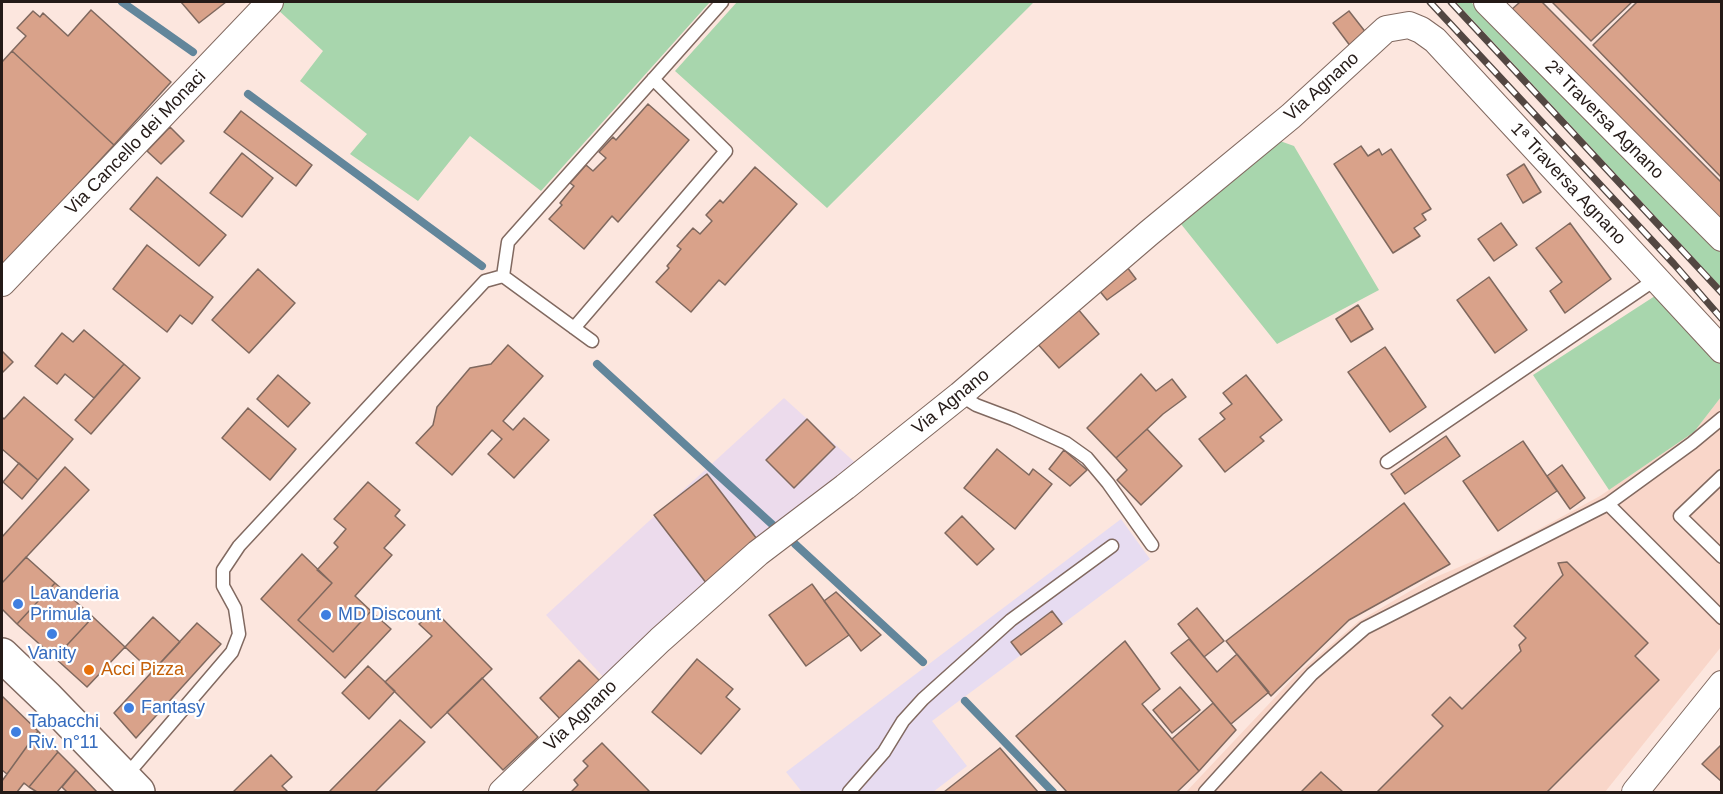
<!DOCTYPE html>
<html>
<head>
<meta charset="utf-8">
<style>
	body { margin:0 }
	#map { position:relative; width:1723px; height:794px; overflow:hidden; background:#fce6de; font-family:Helvetica,sans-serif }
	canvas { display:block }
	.frame { position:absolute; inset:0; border:3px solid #241a17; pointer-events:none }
</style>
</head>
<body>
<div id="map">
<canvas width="1723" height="794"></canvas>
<div class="frame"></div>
</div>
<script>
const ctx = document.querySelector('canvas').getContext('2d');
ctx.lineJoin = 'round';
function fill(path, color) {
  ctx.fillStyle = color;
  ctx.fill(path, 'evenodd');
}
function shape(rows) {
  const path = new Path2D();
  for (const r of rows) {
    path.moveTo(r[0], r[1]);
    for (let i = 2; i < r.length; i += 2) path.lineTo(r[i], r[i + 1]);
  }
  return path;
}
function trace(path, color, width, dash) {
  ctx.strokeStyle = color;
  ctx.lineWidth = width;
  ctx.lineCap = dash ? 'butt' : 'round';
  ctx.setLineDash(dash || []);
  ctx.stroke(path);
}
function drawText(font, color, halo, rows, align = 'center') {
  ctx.font = font + ' Helvetica,sans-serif';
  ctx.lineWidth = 4.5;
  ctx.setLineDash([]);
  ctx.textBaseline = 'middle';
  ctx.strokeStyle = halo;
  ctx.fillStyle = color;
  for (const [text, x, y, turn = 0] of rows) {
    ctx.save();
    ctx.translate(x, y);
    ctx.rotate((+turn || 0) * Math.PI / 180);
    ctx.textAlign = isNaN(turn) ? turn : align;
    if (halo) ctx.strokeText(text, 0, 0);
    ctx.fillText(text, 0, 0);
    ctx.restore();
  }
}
fill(shape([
	[784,398,860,467,606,680,546,615]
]), '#ecdbec');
fill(shape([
	[1121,519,1150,559,932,721,967,766,933,792,802,792,786,772]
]), '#e7dcf1');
fill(shape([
	[1721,397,1721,647,1605,792,1186,792,1298,673,1359,621,1429,580,1508,546,1600,496,1694,432]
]), '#f9d6c9');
fill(shape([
	[284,2,710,2,541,191,470,136,418,201,350,154,367,134,300,81,323,51,277,9],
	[737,2,1034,2,827,208,675,71],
	[1456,2,1471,2,1569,103,1721,253,1721,287],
	[1280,141,1294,146,1379,290,1277,344,1181,224],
	[1658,294,1721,364,1721,397,1694,432,1609,490,1533,375]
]), '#a8d6ad');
trace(shape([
	[122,2,193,52],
	[248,94,482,266],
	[597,364,775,527],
	[795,544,923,662],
	[965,701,1053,792]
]), '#62869b', 8);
const building = shape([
	[181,2,226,2,199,23,181,2],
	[1520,2,1542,2,1722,183,1722,223,1511,10,1520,2],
	[1552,2,1632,2,1591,41,1552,2],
	[1637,2,1722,2,1722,178,1593,45,1637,2],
	[91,10,171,82,114,145,12,51,26,36,17,28,33,11,40,17,43,13,68,36,91,10],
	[1349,11,1367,34,1351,47,1333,23,1349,11],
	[12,51,114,145,2,267,2,62,12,51],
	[648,104,689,140,618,222,612,216,584,249,549,219,562,205,560,203,574,186,570,183,586,165,593,171,606,158,599,152,613,137,616,140,648,104],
	[241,111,312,165,296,186,224,132,241,111],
	[170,127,184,141,161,164,147,151,170,127],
	[1361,146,1368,156,1379,149,1382,155,1391,149,1431,209,1422,214,1426,220,1414,228,1420,236,1393,253,1334,164,1361,146],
	[242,153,273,178,242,217,210,193,242,153],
	[1524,164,1541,192,1523,203,1507,175,1524,164],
	[755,167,797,204,725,285,719,280,691,312,656,282,669,268,667,266,681,249,677,246,693,228,700,234,712,221,706,215,720,200,723,203,755,167],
	[157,177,226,235,199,266,130,209,157,177],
	[1501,223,1517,245,1494,261,1478,239,1501,223],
	[1570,223,1611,279,1565,313,1550,291,1562,282,1536,248,1570,223],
	[147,245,213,297,192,324,180,315,167,332,113,289,147,245],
	[1127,267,1136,279,1107,300,1098,289,1127,267],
	[258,269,295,303,249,353,212,320,258,269],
	[1489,277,1527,330,1495,353,1457,300,1489,277],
	[1358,305,1373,329,1351,342,1336,319,1358,305],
	[1077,308,1099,334,1059,368,1036,342,1077,308],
	[84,330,124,364,94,398,65,374,57,384,35,366,62,333,73,342,84,330],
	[508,345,543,376,503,421,513,430,524,418,549,440,514,478,488,454,502,439,492,430,452,475,416,443,433,425,437,407,470,368,491,364,508,345],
	[1385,347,1426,407,1390,432,1348,372,1385,347],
	[2,351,13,362,2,373,2,351],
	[124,364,140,378,91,434,75,420,124,364],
	[1141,374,1156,391,1172,379,1186,397,1163,414,1116,458,1087,428,1141,374],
	[278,375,310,403,288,427,257,399,278,375],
	[1246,375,1282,420,1260,437,1264,441,1225,472,1199,439,1225,419,1220,413,1232,404,1223,393,1246,375],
	[24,397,73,439,38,480,2,449,2,417,4,419,24,397],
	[248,408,296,449,270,480,222,438,248,408],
	[807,419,835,447,794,488,766,460,807,419],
	[1147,429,1182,466,1141,505,1117,480,1127,470,1116,458,1147,429],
	[1446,436,1460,456,1405,494,1391,474,1446,436],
	[1523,441,1557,491,1498,531,1463,481,1523,441],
	[997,449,1029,475,1033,469,1052,484,1015,529,964,488,997,449],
	[1064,450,1087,470,1070,486,1049,469,1064,450],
	[19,463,38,480,22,499,3,482,19,463],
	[1562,465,1585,498,1570,509,1547,476,1562,465],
	[65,467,89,490,2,583,2,537,65,467],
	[707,474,760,543,707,584,654,515,707,474],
	[368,482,400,510,395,516,405,525,384,548,392,555,355,596,371,611,333,652,298,620,332,583,317,570,338,547,334,543,346,529,334,519,368,482],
	[1404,503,1450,564,1349,620,1271,696,1226,641,1404,503],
	[962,516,994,549,977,565,945,533,962,516],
	[302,554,332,583,298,620,333,652,371,611,391,629,345,678,261,599,302,554],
	[26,557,55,583,17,624,2,609,2,583,26,557],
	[1567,562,1648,643,1635,656,1659,680,1547,792,1377,792,1443,726,1432,715,1450,697,1462,709,1521,651,1519,645,1526,638,1514,626,1563,575,1558,563,1567,562],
	[55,583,93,617,55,658,17,624,55,583],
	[812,584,849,635,806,666,769,615,812,584],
	[836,592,881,635,861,651,824,601,836,592],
	[1197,608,1224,641,1204,657,1178,624,1197,608],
	[434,610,492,669,431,728,385,682,432,636,419,624,434,610],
	[1052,611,1062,624,1021,655,1011,642,1052,611],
	[93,617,125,647,87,687,55,658,93,617],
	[153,617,180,642,152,672,125,647,153,617],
	[197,623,221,644,136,738,114,713,197,623],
	[1189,639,1217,672,1237,654,1269,692,1231,724,1171,653,1189,639],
	[1125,641,1160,689,1142,704,1199,771,1177,792,1067,792,1016,736,1125,641],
	[697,659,733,689,726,697,740,709,701,754,652,712,697,659],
	[579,660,603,684,563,722,540,698,579,660],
	[368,666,395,691,369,719,342,693,368,666],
	[482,678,538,737,503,770,447,712,482,678],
	[1180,687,1200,710,1172,733,1153,710,1180,687],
	[2,696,38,731,7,774,2,770,2,696],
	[1213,703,1236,730,1199,771,1172,739,1213,703],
	[400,720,425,742,375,792,329,792,400,720],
	[38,731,58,752,29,787,24,783,17,792,2,792,2,781,38,731],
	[602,743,649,791,647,792,571,792,578,785,574,780,588,766,583,761,602,743],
	[1722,744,1722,782,1702,764,1722,744],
	[1000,748,1038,792,944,792,1000,748],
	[58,752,76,770,57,792,37,792,29,787,58,752],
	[271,755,292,777,282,786,288,792,233,792,271,755],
	[76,770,97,792,67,792,62,787,76,770],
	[1321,772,1343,792,1301,792,1321,772]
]);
fill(building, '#d9a28a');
trace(building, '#7f685e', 1.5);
const lane = shape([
	[503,276,508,242,722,2],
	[574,328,726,151,653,79],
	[960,395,976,405,1013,419,1066,443,1087,458,1108,483,1152,545],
	[1387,462,1656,279],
	[1722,476,1680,516,1722,557],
	[1608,504,1692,443,1722,418],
	[125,777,232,652,239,634,235,608,223,586,223,570,239,546,485,281,503,276,592,341],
	[849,792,884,752,903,721,923,699,1011,620,1112,546],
	[1205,792,1312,674,1365,628,1608,504,1722,618]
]);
const street = shape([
	[1487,2,1722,238],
	[2,283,270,2],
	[502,792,660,640,758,553,845,487,960,395,1149,233,1291,116,1386,29,1409,25,1421,30,1435,40,1722,350],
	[1635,792,1722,684]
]);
const primary = shape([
	[2,655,47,698,138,792]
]);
trace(lane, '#816960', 15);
trace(street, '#816960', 28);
trace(primary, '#816960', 36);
trace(lane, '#fff', 12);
trace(street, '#fff', 26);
trace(primary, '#fff', 33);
const rail = shape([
	[1430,2,1674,264,1722,319],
	[1451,2,1722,293]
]);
trace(rail, '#534742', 7);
trace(rail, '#fff', 4.5, [14]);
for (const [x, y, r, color] of [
	[18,604,6,"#3f7fe0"],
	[326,615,6,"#3f7fe0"],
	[52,634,6,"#3f7fe0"],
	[89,670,6,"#e8710a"],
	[129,708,6,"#3f7fe0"],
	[16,732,6,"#3f7fe0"]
]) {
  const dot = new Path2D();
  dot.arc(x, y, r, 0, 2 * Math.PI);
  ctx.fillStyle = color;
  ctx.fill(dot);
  trace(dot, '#fff', 2);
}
drawText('18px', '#241a17', '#fff', [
	["Via Agnano",1322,87,-42],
	["2ª Traversa Agnano",1604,120,45],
	["Via Cancello dei Monaci",136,143,-46],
	["1ª Traversa Agnano",1568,184,47],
	["Via Agnano",951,402,-39],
	["Via Agnano",581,716,-44]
]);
drawText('18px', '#366cbe', '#fff', [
	["Lavanderia",30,594],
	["Primula",30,615],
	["MD Discount",338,615],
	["Vanity",52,654,"center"],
	["Fantasy",141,708],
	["Tabacchi",28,722],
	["Riv. n°11",28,743]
], 'left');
drawText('18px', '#c56008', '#fff', [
	["Acci Pizza",101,670]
], 'left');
</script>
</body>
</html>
